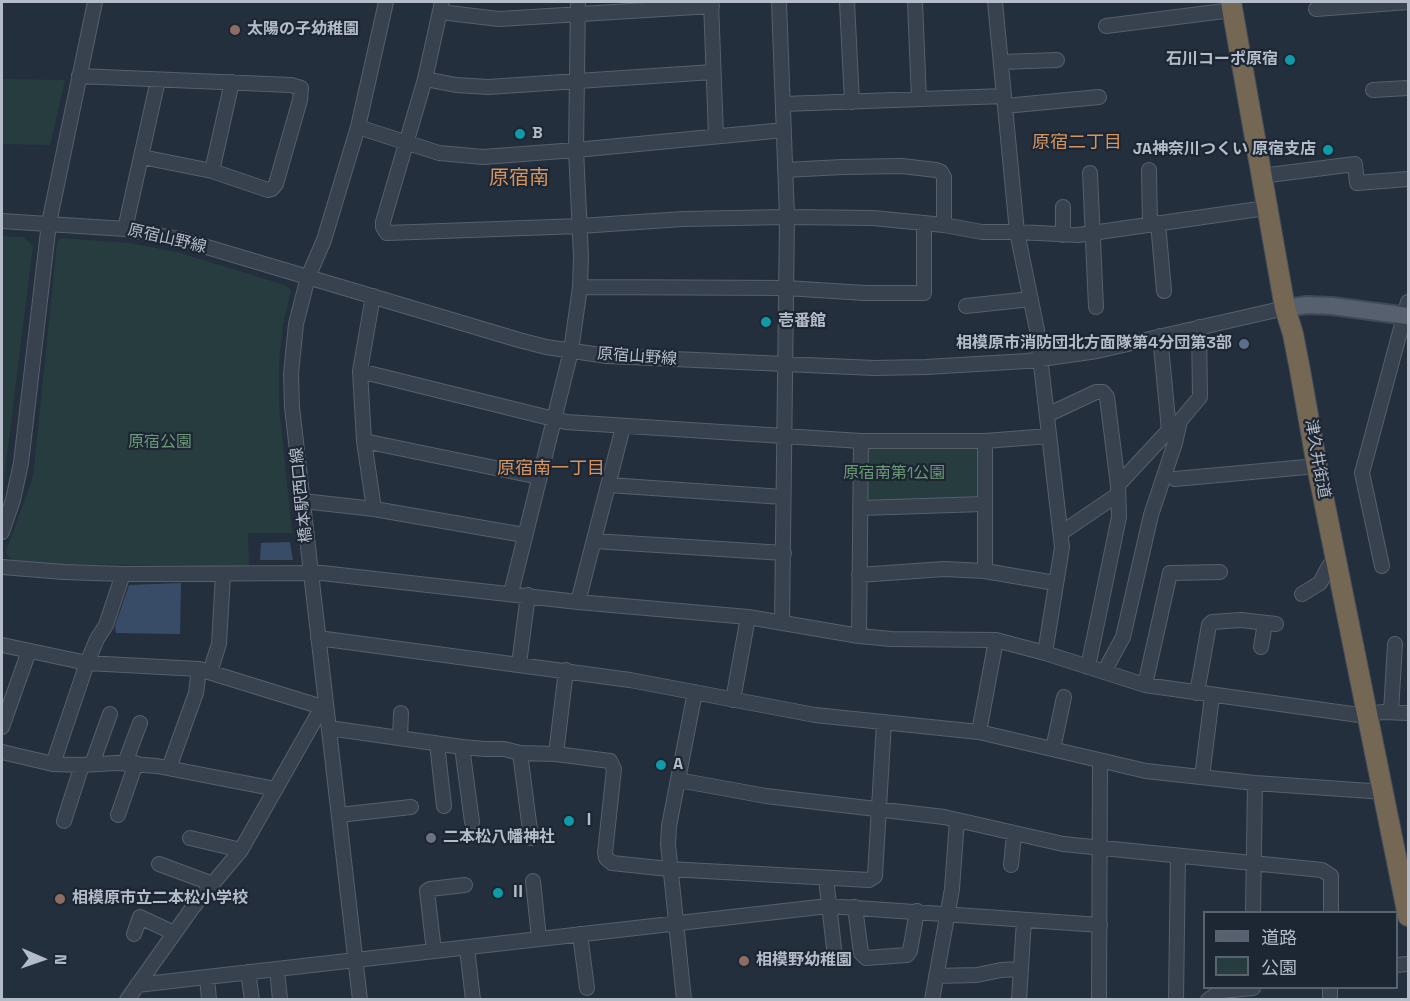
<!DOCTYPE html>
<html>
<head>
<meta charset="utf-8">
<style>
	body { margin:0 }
	#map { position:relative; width:1410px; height:1001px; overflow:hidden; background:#242f3e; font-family:"Space Grotesk","Noto Sans JP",sans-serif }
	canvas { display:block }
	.frame { position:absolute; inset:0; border:3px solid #b4bcc9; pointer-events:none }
	.legend { position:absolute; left:1203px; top:911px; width:195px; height:78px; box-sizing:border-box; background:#1d2633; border:2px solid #59626f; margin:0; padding:8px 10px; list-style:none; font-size:18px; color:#b4bcc9 }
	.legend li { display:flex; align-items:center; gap:12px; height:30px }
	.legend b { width:30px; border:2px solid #59626f }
	.north { position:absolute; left:12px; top:929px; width:60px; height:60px; -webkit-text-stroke:4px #1d2633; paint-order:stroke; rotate:92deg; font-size:16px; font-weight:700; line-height:24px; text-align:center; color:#b4bcc9 }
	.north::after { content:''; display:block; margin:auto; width:21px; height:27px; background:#b4bcc9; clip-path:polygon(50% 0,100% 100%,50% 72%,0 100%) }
</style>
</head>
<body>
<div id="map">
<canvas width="1410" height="1001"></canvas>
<div class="frame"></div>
<ul class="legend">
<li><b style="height:8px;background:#56606e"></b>道路</li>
<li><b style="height:16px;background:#263c3f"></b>公園</li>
</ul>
<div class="north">N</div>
</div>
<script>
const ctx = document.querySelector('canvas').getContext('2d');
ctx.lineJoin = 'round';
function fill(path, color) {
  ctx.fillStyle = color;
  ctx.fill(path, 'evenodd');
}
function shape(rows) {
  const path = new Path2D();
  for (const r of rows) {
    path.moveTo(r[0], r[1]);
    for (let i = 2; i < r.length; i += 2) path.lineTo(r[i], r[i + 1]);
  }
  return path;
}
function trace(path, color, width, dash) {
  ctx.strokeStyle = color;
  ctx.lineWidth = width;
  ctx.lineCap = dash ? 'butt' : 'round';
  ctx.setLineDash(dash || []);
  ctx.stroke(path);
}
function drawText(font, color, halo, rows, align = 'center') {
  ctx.font = font + ' "Space Grotesk","Noto Sans JP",sans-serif';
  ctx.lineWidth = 4.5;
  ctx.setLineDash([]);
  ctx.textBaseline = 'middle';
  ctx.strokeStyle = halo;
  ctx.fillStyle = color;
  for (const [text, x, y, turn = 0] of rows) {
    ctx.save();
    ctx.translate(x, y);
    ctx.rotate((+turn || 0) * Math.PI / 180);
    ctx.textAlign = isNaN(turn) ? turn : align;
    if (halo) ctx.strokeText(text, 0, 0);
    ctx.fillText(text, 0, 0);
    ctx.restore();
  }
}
fill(shape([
	[2,79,65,80,50,145,2,144],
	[2,236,23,237,33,245,3,488],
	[61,238,129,243,177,252,285,285,291,290,283,324,279,362,279,405,292,533,248,533,249,567,59,564,13,560,8,556,6,551,33,477,57,242],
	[861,441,985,441,984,504,860,508]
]), '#263c3f');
fill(shape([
	[290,542,293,560,260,560,261,543],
	[181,583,180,634,116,633,115,626,129,585]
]), '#394c67');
const minor = shape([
	[442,2,425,79,383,222,383,227,387,233,580,226,683,219,787,217,873,218,944,225,982,232,1017,232,1078,235,1266,208],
	[711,2,716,136],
	[779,2,787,217,782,623],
	[847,2,852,102],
	[915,2,919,99],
	[995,2,1017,232,1037,330,1062,547,1045,653],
	[1316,9,1408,2],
	[440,12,499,19,712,6],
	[1106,26,1232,10],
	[1001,62,1057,60],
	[79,76,291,85,301,88,300,100,276,184,272,189,268,190,212,171,142,157],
	[425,79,456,85,488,87,713,72],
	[1373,90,1408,88],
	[783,104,1004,96],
	[1005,106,1099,97],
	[358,127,439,153,483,157,576,150,784,130],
	[785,170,842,167,902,166,936,170,941,172,944,177,944,225],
	[1149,170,1150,224],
	[212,171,232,82],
	[1090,173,1096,307],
	[1261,176,1355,164,1357,183,1408,179],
	[1063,207,1063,235],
	[2,221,125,229,180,239,519,340,546,347,607,356,874,368,926,367,1027,361,1097,351,1285,308],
	[1158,223,1164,291],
	[125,229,158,80],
	[580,287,786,288,865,293,924,293,924,223],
	[966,306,1031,299],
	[360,371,566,422,861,441,985,441,1049,436],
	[1047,415,1096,392,1103,392,1107,397,1118,485,1119,517,1088,667],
	[1174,426,1180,421,1200,397,1199,327],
	[364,441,539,477],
	[1175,479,1317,466],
	[609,485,783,497],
	[1118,485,1169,430,1160,336],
	[303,501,374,509,364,441,360,371,373,296],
	[860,508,984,504],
	[374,509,524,535],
	[2,532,13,500,21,463,49,223,95,2],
	[1061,533,1117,495],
	[594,541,784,553],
	[1382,566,1362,473,1408,302],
	[2,567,64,572,123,574,322,573,578,602,748,617,859,636,891,639,996,640,1045,653,1145,685,1359,715,1383,712,1408,713],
	[985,571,985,441],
	[859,575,944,569,985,571,1055,583],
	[511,593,571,351,580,287,581,256,576,150,578,2],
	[1302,594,1320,583,1329,566],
	[578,602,623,427],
	[859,636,861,441],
	[318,638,630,680,815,715,979,732,1146,771,1255,783,1385,792],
	[2,645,87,663,199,669,322,707],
	[1261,647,1265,623],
	[519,664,528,595],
	[210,672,219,644,223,575],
	[1104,672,1123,637,1151,515,1175,443,1180,421],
	[1145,685,1170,573,1220,572],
	[1197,693,1209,625,1212,622,1241,620,1276,624],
	[733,700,748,617],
	[1391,712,1395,644],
	[2,727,29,651],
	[329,728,462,747,485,749,504,749,520,753,556,754,610,761,614,769,605,853,606,858,612,863,669,869,869,880,875,876,884,722],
	[979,732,996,640],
	[400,738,401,713],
	[437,744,444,806],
	[462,747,472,822],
	[1053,749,1064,697],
	[2,752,53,764,82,765,117,763,157,766,276,789],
	[520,753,531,838],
	[556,754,566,670],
	[125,763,140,723],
	[53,764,87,663,97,639,106,625,123,574],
	[92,764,110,714],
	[169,768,196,693,199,669],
	[1202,777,1212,696],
	[678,780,766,796,944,817,1063,844,1322,870,1331,876,1331,912],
	[118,815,136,763],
	[339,815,411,807],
	[64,821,82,765],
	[190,838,241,850],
	[159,864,213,884],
	[1011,865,1014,834],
	[826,878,835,957],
	[533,881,539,938],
	[855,907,861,953,866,958,907,955,910,951,917,911],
	[1253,912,1255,783],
	[134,934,140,917,174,933],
	[580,934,587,988],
	[467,948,473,1000],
	[434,951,427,891,430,889,465,885],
	[1396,965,1408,964],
	[277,969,280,1000],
	[248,972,252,1000],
	[936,976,977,975,1001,970,1020,969],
	[207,977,209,1000],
	[137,985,828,906,1100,925],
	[127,1000,193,907,241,850,322,707,326,706],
	[360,1000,292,407,291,374,296,324,308,277,324,240,358,127,386,2],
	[684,1000,668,844,669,826,695,692],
	[932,1000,952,889,957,820],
	[1019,1000,1024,920],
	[1099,1000,1100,761],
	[1176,1000,1178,856],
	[1208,1000,1221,991,1253,988],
	[1330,1000,1330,988]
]);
const major = shape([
	[1285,308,1307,305,1332,306,1408,316]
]);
const highway = shape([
	[1231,2,1285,308,1293,334,1300,370,1317,466,1408,916]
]);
trace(minor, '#565f6c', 16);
trace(major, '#414a57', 20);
trace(highway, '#434c59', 22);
trace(minor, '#38414e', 14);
trace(major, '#56606e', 16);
trace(highway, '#746855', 20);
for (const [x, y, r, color] of [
	[235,30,6,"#8d6e63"],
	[1290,60,6,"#0f9aa8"],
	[520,134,6,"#0f9aa8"],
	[1328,150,6,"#0f9aa8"],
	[766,322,6,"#0f9aa8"],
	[1244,344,6,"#5c6f8a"],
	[661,765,6,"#0f9aa8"],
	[569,821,6,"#0f9aa8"],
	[431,838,6,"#6b7280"],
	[498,893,6,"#0f9aa8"],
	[60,899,6,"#8d6e63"],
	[744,961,6,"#8d6e63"]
]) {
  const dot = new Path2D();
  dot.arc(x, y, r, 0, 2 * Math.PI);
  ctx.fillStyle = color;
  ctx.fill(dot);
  trace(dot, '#1d2633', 2);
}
drawText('bold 16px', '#b4bcc9', '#1d2633', [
	["太陽の子幼稚園",247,30],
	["石川コーポ原宿",1278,60,"right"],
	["B",532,134],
	["JA神奈川つくい 原宿支店",1316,150,"right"],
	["壱番館",778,322],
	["相模原市消防団北方面隊第4分団第3部",1232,344,"right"],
	["A",673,765],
	["Ⅰ",581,821],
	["二本松八幡神社",443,838],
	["Ⅱ",510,893],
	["相模原市立二本松小学校",72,899],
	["相模野幼稚園",756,961]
], 'left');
drawText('16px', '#b4bcc9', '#1d2633', [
	["原宿山野線",167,239,13],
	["原宿山野線",637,357,4],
	["津久井街道",1317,459,80],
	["橋本駅西口線",302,495,-96]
]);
drawText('16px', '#6b9a76', '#1d2633', [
	["原宿公園",160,443],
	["原宿南第1公園",894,474]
]);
drawText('18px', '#d59563', '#1d2633', [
	["原宿二丁目",1077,143],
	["原宿南一丁目",551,469]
]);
drawText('20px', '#d59563', '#1d2633', [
	["原宿南",519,179]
]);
</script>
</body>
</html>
